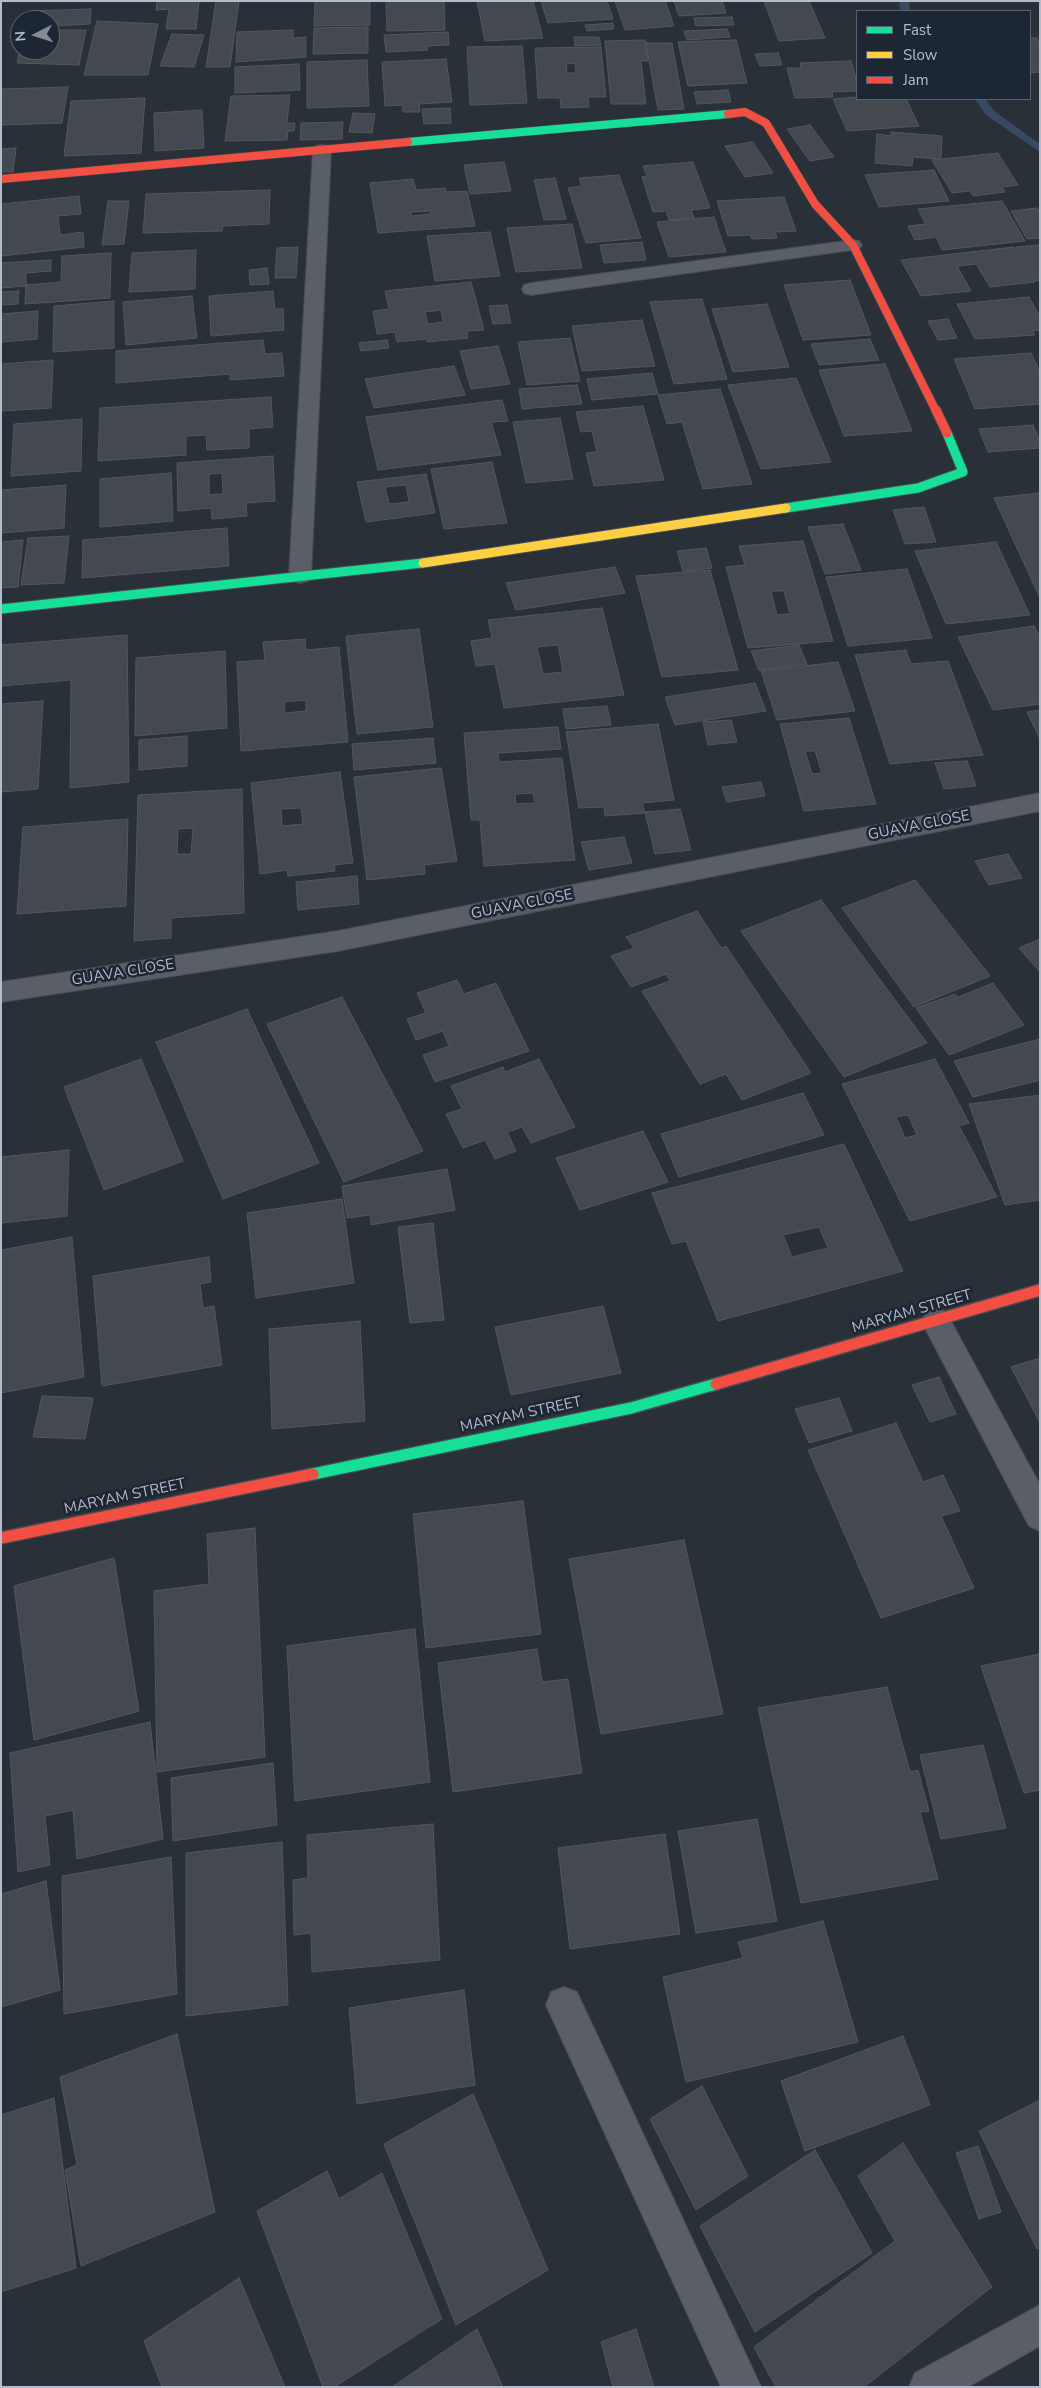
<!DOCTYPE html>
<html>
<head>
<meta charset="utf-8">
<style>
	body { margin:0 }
	#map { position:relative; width:1041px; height:2388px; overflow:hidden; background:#2a3038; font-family:"Nunito Sans",sans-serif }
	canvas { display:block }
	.frame { position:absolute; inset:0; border:2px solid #b4bcc9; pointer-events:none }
	.legend { position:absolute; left:856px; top:10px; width:175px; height:90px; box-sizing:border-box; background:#1d2633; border:1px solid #59626f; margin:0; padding:6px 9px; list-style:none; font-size:15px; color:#b4bcc9 }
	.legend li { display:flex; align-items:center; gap:10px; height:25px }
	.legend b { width:25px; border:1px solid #59626f }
	.north { position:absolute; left:10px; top:10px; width:50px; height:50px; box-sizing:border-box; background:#1d2633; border:1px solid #59626f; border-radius:50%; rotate:265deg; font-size:14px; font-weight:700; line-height:20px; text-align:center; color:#b4bcc9 }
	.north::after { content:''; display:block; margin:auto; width:18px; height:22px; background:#848b96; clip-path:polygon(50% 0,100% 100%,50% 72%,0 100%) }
</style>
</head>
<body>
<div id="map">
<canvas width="1041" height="2388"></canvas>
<div class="frame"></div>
<ul class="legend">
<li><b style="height:6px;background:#16e098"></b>Fast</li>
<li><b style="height:6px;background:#ffcf43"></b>Slow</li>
<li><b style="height:6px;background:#f24e42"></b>Jam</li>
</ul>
<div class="north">N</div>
</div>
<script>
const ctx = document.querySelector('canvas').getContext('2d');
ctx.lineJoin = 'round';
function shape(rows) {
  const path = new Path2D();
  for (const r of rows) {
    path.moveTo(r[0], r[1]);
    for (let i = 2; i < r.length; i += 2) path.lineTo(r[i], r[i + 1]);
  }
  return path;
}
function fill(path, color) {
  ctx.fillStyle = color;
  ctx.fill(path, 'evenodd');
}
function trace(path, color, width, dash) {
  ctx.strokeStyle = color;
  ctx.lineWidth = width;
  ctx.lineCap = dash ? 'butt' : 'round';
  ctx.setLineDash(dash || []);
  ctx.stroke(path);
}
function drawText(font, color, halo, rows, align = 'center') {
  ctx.font = font + ' "Nunito Sans",sans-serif';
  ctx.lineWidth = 5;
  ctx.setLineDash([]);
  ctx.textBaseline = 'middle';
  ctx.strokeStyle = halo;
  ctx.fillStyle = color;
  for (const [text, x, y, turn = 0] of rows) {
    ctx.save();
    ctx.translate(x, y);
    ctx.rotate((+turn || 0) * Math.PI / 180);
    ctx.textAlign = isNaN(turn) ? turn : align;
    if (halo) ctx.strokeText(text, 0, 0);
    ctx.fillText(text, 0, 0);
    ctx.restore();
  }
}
fill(shape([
	[899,1,909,1,910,11,900,11,899,1],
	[975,99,985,99,994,111,1040,144,1040,152,986,115,975,99]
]), '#384963');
const building = shape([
	[157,1,199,1,196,29,166,29,169,9,156,10,157,1],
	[216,1,239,1,230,67,206,67,216,1],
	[315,1,370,1,370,25,314,26,315,1],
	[386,1,444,1,445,30,387,31,386,1],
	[477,1,533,1,543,38,485,41,477,1],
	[541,1,607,1,613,19,548,23,541,1],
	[615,1,665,1,674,26,625,30,615,1],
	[674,1,722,1,726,13,679,16,674,1],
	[764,1,809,1,825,38,779,41,764,1],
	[91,9,90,24,50,26,50,20,30,20,31,11,91,9],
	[732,17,734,25,696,26,694,18,732,17],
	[97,21,158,24,148,75,84,75,97,21],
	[613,23,614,29,587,31,585,25,613,23],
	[368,27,368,53,313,54,314,28,368,27],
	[727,29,730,37,687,40,684,31,727,29],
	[50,30,86,30,79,65,17,63,20,49,50,50,50,30],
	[293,30,293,38,306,37,306,57,236,62,237,32,293,30],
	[448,32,449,45,427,46,428,50,386,52,384,35,448,32],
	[172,34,204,35,194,67,160,66,172,34],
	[574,37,599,37,601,45,575,46,574,37],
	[1030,38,1037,38,1040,44,1040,72,1030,73,1030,38],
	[645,40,648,61,641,61,646,104,611,104,605,41,645,40],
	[736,40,747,83,688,86,678,42,736,40],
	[646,43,672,43,684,109,658,110,646,43],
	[522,46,527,103,470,105,467,47,522,46],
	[601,47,606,97,588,97,589,107,561,108,560,98,538,98,535,48,601,47],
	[575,63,576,73,567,73,566,64,575,63],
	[778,53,782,65,760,66,755,54,778,53],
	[446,59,452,102,419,104,420,112,403,112,402,105,385,106,382,62,446,59],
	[367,60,369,106,307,108,307,62,367,60],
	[851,61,857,82,857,91,832,92,833,97,795,98,787,68,801,68,800,63,851,61],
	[299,64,300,90,235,93,235,67,299,64],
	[68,87,62,123,1,125,2,89,68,87],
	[728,90,731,102,697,104,694,92,728,90],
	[290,95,287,123,295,123,294,131,288,131,287,140,225,141,231,96,290,95],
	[857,97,906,99,919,126,847,131,833,99,857,97],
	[145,98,141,153,64,156,71,101,145,98],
	[450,108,451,123,424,124,422,109,450,108],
	[202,110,204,148,155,151,154,113,202,110],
	[353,113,375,114,372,133,349,132,353,113],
	[343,122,342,139,300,140,301,123,343,122],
	[810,125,834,157,810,161,787,129,810,125],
	[891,132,942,136,941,159,913,157,912,166,875,163,877,134,891,136,891,132],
	[753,142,773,173,745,177,725,146,753,142],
	[16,148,13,172,1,172,1,149,16,148],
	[998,153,1018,185,1002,187,1005,192,973,196,970,191,952,193,932,160,998,153],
	[504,162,511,191,470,194,464,165,504,162],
	[693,162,710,208,691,210,694,218,669,220,666,211,653,212,642,177,647,176,643,166,693,162],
	[934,170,949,201,879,207,865,175,934,170],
	[619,175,641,238,586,243,568,188,582,186,579,178,619,175],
	[555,178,566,219,544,220,534,180,555,178],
	[413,179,416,190,445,188,446,192,467,191,475,226,378,233,370,183,413,179],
	[430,211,431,214,411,216,411,212,430,211],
	[270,190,269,224,223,226,222,231,143,233,146,194,270,190],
	[79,196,81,214,58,216,60,235,83,232,84,247,1,256,1,204,79,196],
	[784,197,796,231,775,232,777,238,752,239,750,235,728,236,717,201,784,197],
	[108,201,129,201,124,244,102,245,108,201],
	[1002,201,1025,241,942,250,936,237,915,240,908,226,926,224,918,209,1002,201],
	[1037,208,1040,212,1040,238,1027,239,1011,211,1037,208],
	[714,217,726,252,669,257,657,222,714,217],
	[572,224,582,268,516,272,507,228,572,224],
	[490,232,500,276,435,281,427,236,490,232],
	[642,242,646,260,604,263,600,245,642,242],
	[1040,245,1040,280,1036,281,1016,247,1040,245],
	[298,247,296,278,275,278,277,248,298,247],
	[1014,247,1035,282,990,287,976,264,957,266,971,291,921,296,901,260,1014,247],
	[196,250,195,289,129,292,132,253,196,250],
	[111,253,110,298,25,304,26,285,61,282,62,256,111,253],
	[51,260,51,271,26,273,26,286,1,288,1,263,51,260],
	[267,268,269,284,250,285,249,270,267,268],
	[850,280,871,335,803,340,784,285,850,280],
	[471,282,484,330,467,331,468,338,427,342,426,339,397,342,395,332,377,334,373,311,389,309,385,291,471,282],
	[441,310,443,322,428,324,425,312,441,310],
	[19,291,18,304,1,305,1,292,19,291],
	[273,291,275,309,283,309,284,330,211,336,209,296,273,291],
	[192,296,197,338,126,345,123,302,192,296],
	[1029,297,1040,317,1040,330,1032,331,1035,335,975,339,957,304,1029,297],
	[702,299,727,379,674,384,650,302,702,299],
	[114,301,114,348,53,352,54,306,114,301],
	[767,304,789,367,733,372,712,309,767,304],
	[507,305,511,323,493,324,489,306,507,305],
	[38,311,37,339,1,342,1,314,38,311],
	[948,319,957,338,938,340,928,321,948,319],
	[642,320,655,366,582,371,572,326,642,320],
	[570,338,580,381,527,385,518,342,570,338],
	[870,339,879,360,819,365,811,344,870,339],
	[263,340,265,354,282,353,284,376,230,380,230,374,116,383,116,351,263,340],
	[387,340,389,348,361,351,359,343,387,340],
	[498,346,510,384,471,389,460,351,498,346],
	[1031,353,1040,372,1040,404,975,409,954,359,1031,353],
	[53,360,51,408,1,411,1,364,53,360],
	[885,364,912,431,844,436,819,370,885,364],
	[454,366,465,395,374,408,365,379,454,366],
	[652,373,658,394,592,400,587,379,652,373],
	[796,378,831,462,761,469,728,385,796,378],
	[577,385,582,404,522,409,519,389,577,385],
	[720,389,752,484,703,489,682,422,667,424,658,395,720,389],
	[271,397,273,427,249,429,249,448,207,450,206,435,186,436,186,455,98,461,100,408,271,397],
	[502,400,508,421,491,422,501,455,378,470,366,417,502,400],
	[643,406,664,480,594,486,586,453,597,452,592,431,581,432,576,412,643,406],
	[560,418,573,479,526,483,513,422,560,418],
	[82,419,81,471,11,476,14,424,82,419],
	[1033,425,1040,441,1040,448,988,452,979,429,1033,425],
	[273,456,275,501,246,503,247,516,212,519,211,508,178,511,177,463,273,456],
	[222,473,223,494,209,495,209,474,222,473],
	[492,462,507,523,444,529,431,469,492,462],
	[171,473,173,521,100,527,100,479,171,473],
	[426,474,435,513,366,522,357,482,426,474],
	[406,485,409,502,389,504,385,487,406,485],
	[66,485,64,528,1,533,1,490,66,485],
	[1040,493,1040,598,994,498,1040,493],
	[924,507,936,542,905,544,893,510,924,507],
	[843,524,861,570,825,574,808,527,843,524],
	[227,528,229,566,82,578,83,540,227,528],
	[69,536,64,583,21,585,28,538,69,536],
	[23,540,18,587,1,588,1,542,23,540],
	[803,541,833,641,748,648,726,567,745,565,739,546,803,541],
	[771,591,784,591,790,614,777,615,771,591],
	[996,542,1030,615,946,624,915,551,996,542],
	[706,548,712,568,683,571,677,551,706,548],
	[615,567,625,593,516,610,506,583,615,567],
	[907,569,932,638,848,646,826,577,907,569],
	[710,570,738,670,662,677,636,576,710,570],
	[602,608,624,695,504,708,495,664,476,666,471,641,492,638,488,620,602,608],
	[558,645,563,672,543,674,537,647,558,645],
	[1034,626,1040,637,1040,704,993,710,958,637,1034,626],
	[419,629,433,727,357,734,346,636,419,629],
	[127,635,129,782,70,788,71,680,1,686,1,645,127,635],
	[305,639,306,650,339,647,348,742,241,751,237,662,265,660,263,642,305,639],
	[306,700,306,711,285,713,284,702,306,700],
	[799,645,807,664,759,670,751,651,799,645],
	[906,650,911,664,948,661,983,755,890,764,855,655,906,650],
	[225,651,227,728,135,736,136,658,225,651],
	[838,662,855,711,777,720,761,671,838,662],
	[755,683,766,711,675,725,665,697,755,683],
	[43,701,38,789,1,792,1,704,43,701],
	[607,706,611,725,566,729,563,709,607,706],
	[1040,710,1040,739,1027,712,1040,710],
	[849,718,876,804,804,811,780,724,849,718],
	[805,751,815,751,822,773,812,774,805,751],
	[731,720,737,742,708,745,703,722,731,720],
	[658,724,674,800,642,803,645,813,605,816,604,807,579,808,566,732,658,724],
	[558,727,561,749,498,753,499,762,562,758,575,860,484,866,480,820,471,820,464,733,558,727],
	[533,793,535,803,516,804,515,794,533,793],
	[187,736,187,766,139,770,139,740,187,736],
	[433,738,436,763,354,770,352,744,433,738],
	[967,761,976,786,944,789,935,763,967,761],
	[441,768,457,861,424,865,425,874,367,880,354,777,441,768],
	[340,772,353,863,334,865,335,871,288,876,287,870,260,874,251,783,340,772],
	[301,808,303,824,282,826,281,809,301,808],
	[761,782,765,796,727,802,722,787,761,782],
	[242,789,244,913,171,918,171,938,134,941,138,795,242,789],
	[193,828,191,854,177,854,178,829,193,828],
	[680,809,691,850,655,854,645,812,680,809],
	[128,819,126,906,17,914,23,827,128,819],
	[624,837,632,863,589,870,581,842,624,837],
	[1008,854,1022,878,989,885,975,861,1008,854],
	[357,876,359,904,298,910,296,882,357,876],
	[915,880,990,976,914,1007,842,908,915,880],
	[821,900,927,1043,844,1077,741,931,821,900],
	[697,911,721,948,726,946,811,1073,742,1100,726,1074,700,1084,642,991,670,981,666,974,631,987,611,956,634,948,626,937,697,911],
	[1040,939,1040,972,1019,948,1040,939],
	[457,980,464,994,496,983,529,1051,435,1082,423,1055,449,1046,443,1031,416,1040,407,1019,426,1013,417,993,457,980],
	[993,983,1024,1025,949,1055,916,1008,955,994,958,997,993,983],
	[342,997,423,1151,344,1182,267,1024,342,997],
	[247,1009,319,1163,223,1199,156,1042,247,1009],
	[1040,1039,1040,1080,973,1097,954,1061,1040,1039],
	[141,1059,183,1161,104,1190,64,1087,141,1059],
	[539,1059,575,1127,531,1143,522,1127,507,1132,516,1151,495,1159,485,1140,463,1148,446,1114,462,1109,451,1086,503,1067,505,1072,539,1059],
	[935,1059,969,1123,959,1126,997,1197,910,1221,842,1084,935,1059],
	[908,1115,917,1135,905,1138,896,1117,908,1115],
	[803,1093,824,1135,679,1177,661,1134,803,1093],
	[1040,1095,1040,1200,1005,1205,969,1104,1040,1095],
	[643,1131,668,1182,580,1210,556,1158,643,1131],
	[844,1144,903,1271,718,1321,686,1241,672,1244,652,1193,844,1144],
	[819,1227,828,1248,792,1257,783,1235,819,1227],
	[69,1150,67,1216,1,1223,1,1157,69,1150],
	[447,1169,455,1210,371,1225,370,1215,347,1218,342,1186,447,1169],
	[342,1199,354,1283,256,1298,247,1213,342,1199],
	[433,1223,444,1320,410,1323,398,1227,433,1223],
	[72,1237,84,1377,1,1393,1,1250,72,1237],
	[209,1257,211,1282,200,1284,203,1308,214,1306,222,1365,102,1386,93,1276,209,1257],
	[603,1306,621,1373,511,1395,495,1327,603,1306],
	[360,1321,365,1421,272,1429,269,1329,360,1321],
	[1040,1358,1040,1423,1011,1367,1040,1358],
	[939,1377,956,1414,930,1422,912,1385,939,1377],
	[42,1396,93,1398,85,1439,33,1437,42,1396],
	[839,1398,852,1431,809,1443,795,1409,839,1398],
	[896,1423,923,1482,943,1475,960,1511,941,1516,974,1588,881,1618,808,1450,896,1423],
	[523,1501,541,1634,426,1648,413,1514,523,1501],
	[255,1528,265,1757,157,1772,154,1591,209,1584,207,1534,255,1528],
	[684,1540,723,1714,601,1734,569,1559,684,1540],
	[114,1558,139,1711,34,1740,14,1586,114,1558],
	[415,1629,430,1782,295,1801,287,1646,415,1629],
	[537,1649,542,1682,568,1679,582,1773,453,1792,438,1663,537,1649],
	[1040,1654,1040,1790,1024,1793,981,1666,1040,1654],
	[887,1687,910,1772,918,1770,929,1811,920,1812,938,1879,801,1903,758,1708,887,1687],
	[150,1722,163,1839,77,1859,73,1810,45,1816,50,1865,18,1872,10,1753,150,1722],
	[983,1745,1006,1828,941,1839,920,1755,983,1745],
	[273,1763,277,1825,173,1841,171,1778,273,1763],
	[757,1819,777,1921,696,1933,678,1831,757,1819],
	[433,1824,440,1960,312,1972,311,1933,294,1935,293,1880,308,1878,307,1835,433,1824],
	[665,1834,680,1934,570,1949,558,1848,665,1834],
	[282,1842,288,2005,186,2016,186,1853,282,1842],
	[171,1857,177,1994,64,2014,62,1876,171,1857],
	[46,1881,60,1990,1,2007,1,1894,46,1881],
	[823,1921,858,2042,686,2082,663,1977,743,1958,738,1942,823,1921],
	[464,1990,475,2085,357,2104,349,2008,464,1990],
	[177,2034,215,2212,81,2266,65,2170,77,2165,60,2077,177,2034],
	[903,2036,930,2105,805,2151,781,2081,903,2036],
	[702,2086,748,2176,696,2210,650,2119,702,2086],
	[473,2094,548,2270,456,2325,384,2144,473,2094],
	[54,2098,76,2268,1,2292,1,2115,54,2098],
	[1040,2100,1040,2247,1037,2249,979,2131,1040,2100],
	[903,2143,992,2287,864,2387,776,2387,754,2347,895,2241,858,2176,903,2143],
	[978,2146,1001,2212,979,2219,956,2153,978,2146],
	[815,2150,872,2253,755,2332,700,2226,815,2150],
	[327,2171,339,2199,382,2173,442,2319,334,2387,323,2387,257,2211,327,2171],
	[239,2278,285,2387,162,2387,144,2341,239,2278],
	[477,2329,503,2387,392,2387,477,2329],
	[636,2329,654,2387,613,2387,601,2342,636,2329]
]);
fill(building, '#444950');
trace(building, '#52575f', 1);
const street = shape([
	[322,145,328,146,331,150,311,576,308,581,300,583,292,581,289,576,313,150,316,146,322,145],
	[853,240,859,241,862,245,859,249,531,295,524,293,522,289,524,285,531,283,853,240],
	[1040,793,1040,811,338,951,1,1002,1,982,338,931,1040,793],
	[936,1308,946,1312,1040,1485,1040,1531,1029,1526,926,1330,922,1321,926,1312,936,1308],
	[564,1987,577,1992,761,2387,721,2387,546,2005,551,1992,564,1987],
	[1040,2305,1040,2346,968,2387,909,2387,915,2373,1040,2305]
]);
const fastFar2 = shape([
	[408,142,728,114]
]);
const fastFar1 = shape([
	[786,508,918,488,963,472,947,433],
	[1,609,423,563]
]);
const fast = shape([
	[313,1474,631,1408,716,1384]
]);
const slow = shape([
	[423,563,786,508]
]);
const jamFar2 = shape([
	[728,114,745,112,766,123,815,204,853,245,936,411],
	[1,179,408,142]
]);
const jamFar1 = shape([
	[936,410,947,433]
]);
const jam = shape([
	[716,1384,1040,1290],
	[1,1538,313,1474]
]);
trace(street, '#484c53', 2);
trace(fastFar2, '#484c53', 9);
trace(fastFar1, '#484c53', 11);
trace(fast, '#484c53', 14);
trace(slow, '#484c53', 11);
trace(jamFar2, '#484c53', 9);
trace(jamFar1, '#484c53', 11);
trace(jam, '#484c53', 14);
fill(street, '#5a5e66');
trace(fastFar2, '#16e098', 8);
trace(fastFar1, '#16e098', 9);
trace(fast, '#16e098', 11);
trace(slow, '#ffcf43', 9);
trace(jamFar2, '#f24e42', 8);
trace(jamFar1, '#f24e42', 9);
trace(jam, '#f24e42', 11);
drawText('15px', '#b4bcc9', '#1d2633', [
	["GUAVA CLOSE",919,826,-11],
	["GUAVA CLOSE",522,905,-11],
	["GUAVA CLOSE",123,973,-9],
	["MARYAM STREET",912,1312,-16],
	["MARYAM STREET",521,1415,-12],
	["MARYAM STREET",125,1497,-12]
]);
</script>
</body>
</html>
